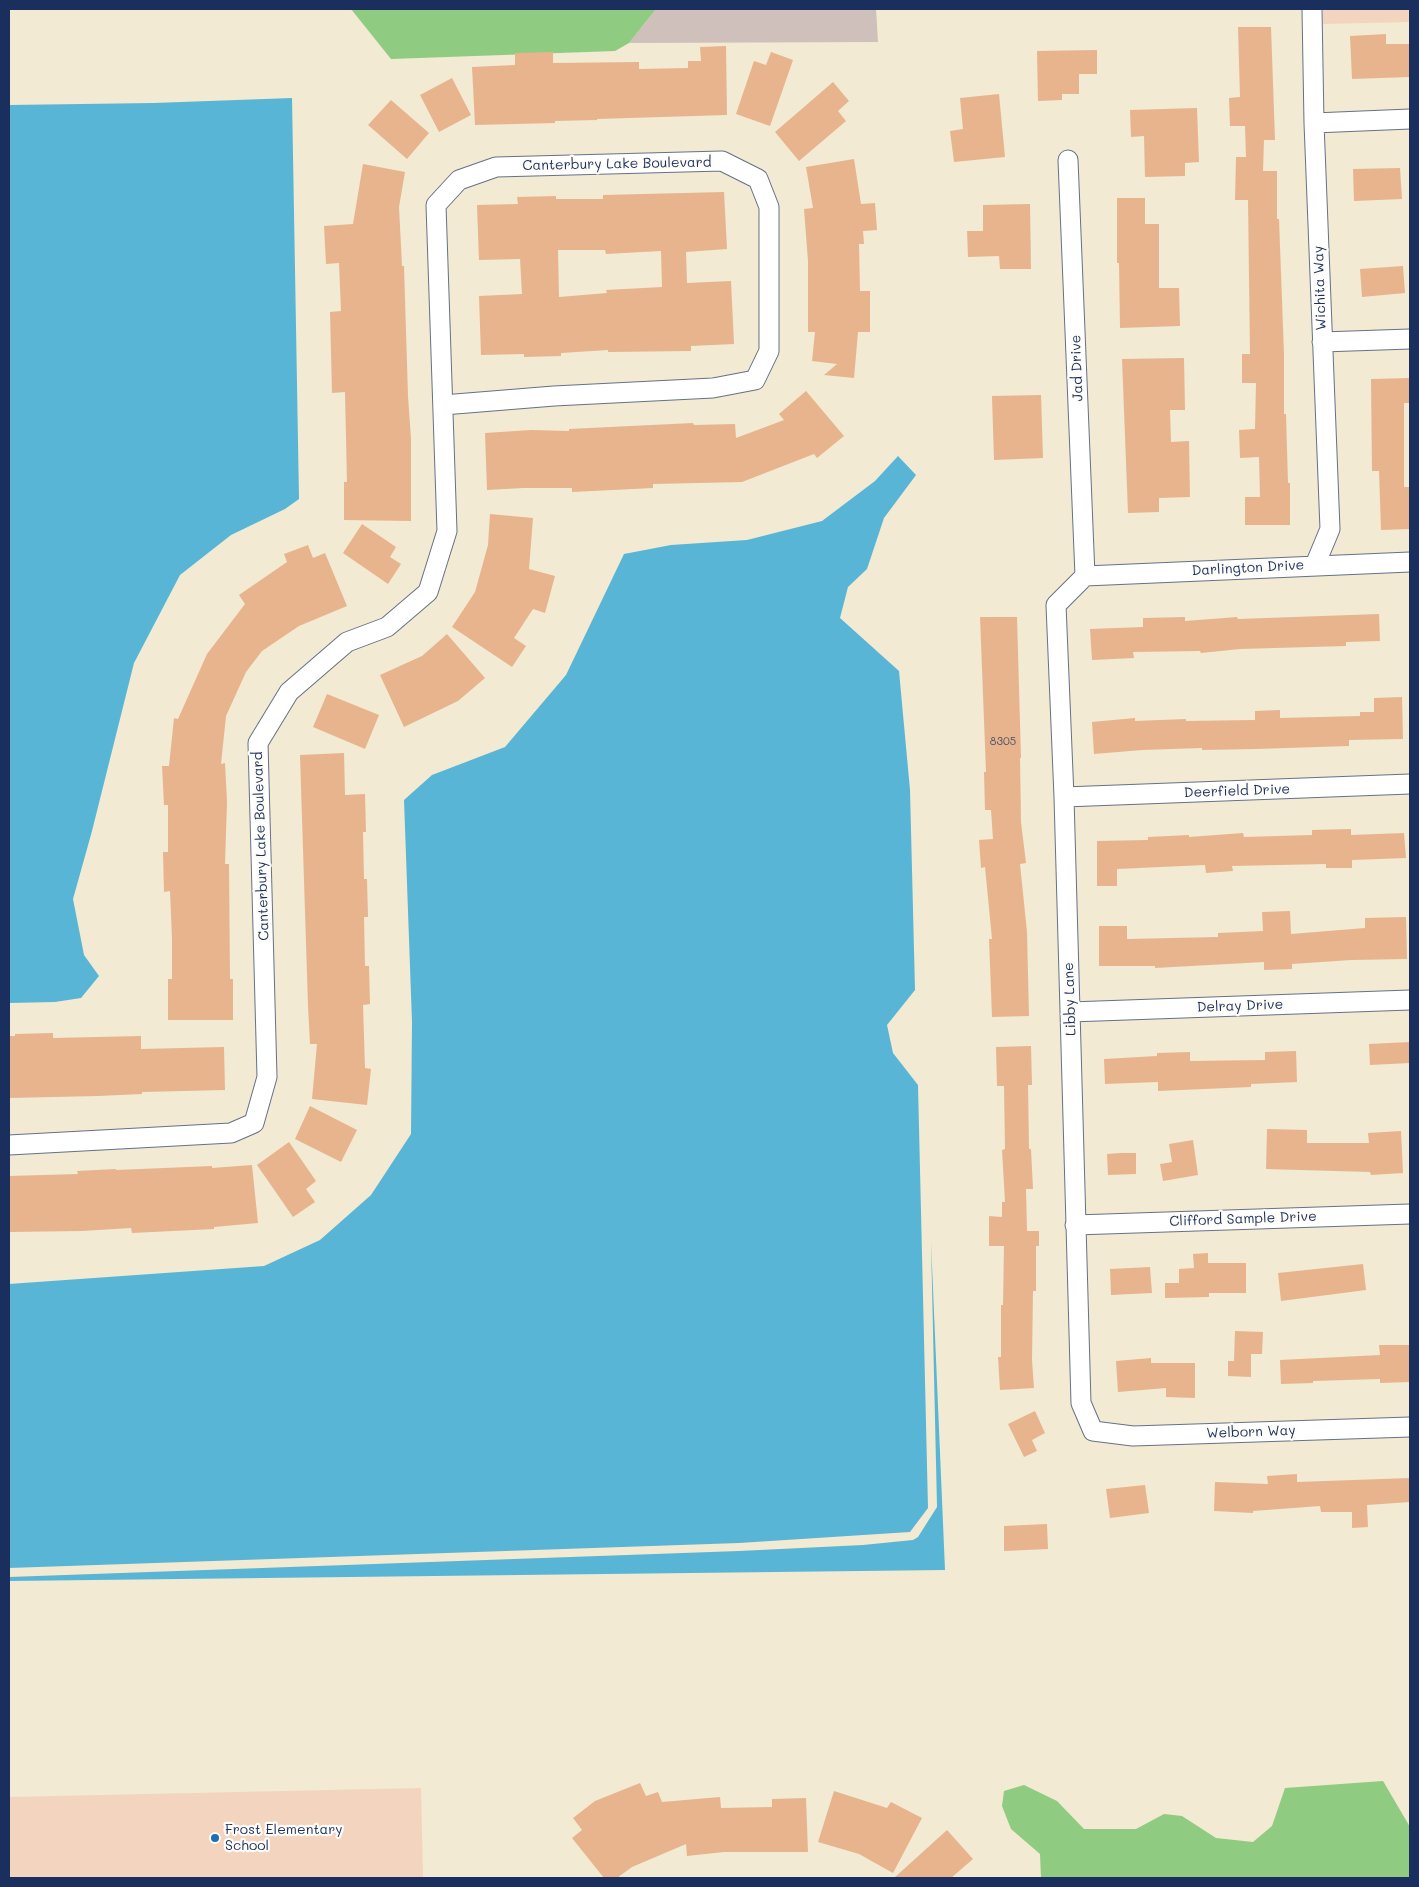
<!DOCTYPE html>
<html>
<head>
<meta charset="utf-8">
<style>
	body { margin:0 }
	#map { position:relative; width:1419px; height:1887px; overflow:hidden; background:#f2ead2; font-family:Mali,sans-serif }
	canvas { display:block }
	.frame { position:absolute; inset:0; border:10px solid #1b2f5e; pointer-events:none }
</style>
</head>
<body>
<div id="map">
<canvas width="1419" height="1887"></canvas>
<div class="frame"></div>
</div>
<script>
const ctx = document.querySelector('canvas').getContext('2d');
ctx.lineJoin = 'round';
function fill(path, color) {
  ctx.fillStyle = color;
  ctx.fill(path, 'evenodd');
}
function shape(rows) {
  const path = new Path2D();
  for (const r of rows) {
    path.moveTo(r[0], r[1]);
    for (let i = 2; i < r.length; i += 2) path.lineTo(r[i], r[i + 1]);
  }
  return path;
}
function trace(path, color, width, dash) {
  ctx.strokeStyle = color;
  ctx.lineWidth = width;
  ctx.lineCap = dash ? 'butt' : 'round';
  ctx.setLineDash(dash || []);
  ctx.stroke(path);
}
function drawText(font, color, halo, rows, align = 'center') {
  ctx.font = font + ' Mali,sans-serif';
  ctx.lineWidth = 4.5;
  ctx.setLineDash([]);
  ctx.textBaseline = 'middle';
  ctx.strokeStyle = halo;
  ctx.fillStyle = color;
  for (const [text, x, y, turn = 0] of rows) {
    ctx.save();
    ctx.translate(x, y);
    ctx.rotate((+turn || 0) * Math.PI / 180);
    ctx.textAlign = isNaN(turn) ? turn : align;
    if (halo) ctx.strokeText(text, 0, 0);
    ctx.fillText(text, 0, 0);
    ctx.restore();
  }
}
fill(shape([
	[1323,9,1410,9,1410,22,1323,24],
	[421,1788,423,1878,9,1878,9,1797]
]), '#f3d4bf');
fill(shape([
	[656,9,876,9,878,42,629,43]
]), '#cfc0bb');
fill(shape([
	[351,9,656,9,629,43,615,51,391,59],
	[1383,1781,1410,1827,1410,1878,1041,1878,1040,1854,1011,1829,1002,1806,1004,1791,1024,1785,1057,1801,1084,1829,1136,1829,1164,1814,1182,1816,1216,1838,1253,1842,1272,1826,1285,1788]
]), '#8fcb81');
fill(shape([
	[292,98,299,499,285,509,231,535,180,575,134,663,92,831,73,899,84,955,99,976,81,998,55,1002,9,1003,9,105,154,103],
	[898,456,916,475,884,518,867,569,848,587,840,618,899,671,910,790,915,990,887,1025,893,1053,918,1085,928,1508,910,1532,739,1543,9,1568,9,1284,264,1266,320,1240,371,1195,411,1134,412,1022,404,800,432,775,505,747,566,675,624,554,671,545,747,540,822,521,875,481],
	[931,1242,945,1570,9,1581,9,1577,739,1551,863,1545,913,1540,918,1537,937,1507]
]), '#58b5d6');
fill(shape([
	[1238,27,1271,27,1275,140,1264,140,1263,171,1277,171,1277,219,1279,219,1284,354,1284,414,1286,414,1288,483,1290,483,1290,525,1245,525,1245,497,1260,497,1259,457,1240,458,1239,430,1255,429,1256,383,1242,383,1242,354,1250,354,1248,200,1235,200,1236,157,1246,157,1245,126,1230,126,1229,98,1240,97],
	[1386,34,1386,44,1410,44,1410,77,1352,79,1350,36],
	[726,46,727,115,597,119,597,120,555,121,555,123,475,125,472,67,515,65,515,53,553,52,553,63,639,62,639,69,688,68,688,61,701,61,700,47],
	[1097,50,1097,74,1079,74,1079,94,1062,94,1062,100,1038,101,1037,51],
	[771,52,793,60,770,126,736,114,754,61,766,65],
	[452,78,471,115,439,132,420,95],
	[833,82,849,101,838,111,846,121,799,161,775,132],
	[999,94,1005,157,954,162,950,131,963,129,960,98],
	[391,100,429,133,407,159,368,125],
	[1197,108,1199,162,1185,163,1185,176,1145,177,1144,136,1131,137,1130,110],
	[854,159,861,204,875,203,877,230,863,231,864,244,859,244,860,291,870,291,870,332,858,332,854,378,824,375,837,364,812,361,815,332,808,332,808,261,804,209,813,208,806,167],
	[363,164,405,172,399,207,402,266,404,266,408,396,411,439,411,521,344,520,344,482,347,482,345,392,332,393,330,312,341,311,339,263,326,264,324,226,353,224],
	[1400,168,1402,199,1354,201,1353,169],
	[724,192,727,249,686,252,687,283,731,281,734,344,691,346,691,351,608,352,608,350,561,353,561,356,524,357,524,354,481,355,479,296,522,294,520,259,479,260,477,205,518,204,517,197,556,196,556,199,603,199,603,195],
	[558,250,605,250,606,254,661,251,662,287,606,290,607,293,559,297],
	[1117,198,1145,198,1145,224,1159,224,1159,288,1179,288,1180,326,1120,328,1119,263,1117,263],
	[1030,204,1031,269,1000,269,999,256,968,257,967,231,983,231,983,205],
	[1403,266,1405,293,1362,297,1360,269],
	[1184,358,1185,410,1170,410,1171,442,1189,441,1190,497,1159,498,1159,512,1128,513,1122,359],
	[1410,378,1410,403,1404,403,1404,487,1410,487,1410,529,1381,530,1379,471,1372,471,1371,379],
	[806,391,844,436,817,458,814,454,742,482,653,484,653,488,572,492,572,488,523,488,487,490,485,433,531,430,569,431,569,429,693,423,694,425,735,424,736,438,784,420,779,414],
	[1041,395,1043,458,994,460,992,396],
	[490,514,533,518,529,569,555,576,545,613,533,609,514,638,526,646,512,667,452,627,475,592,488,545],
	[362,524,396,547,390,557,401,564,388,584,343,553],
	[308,545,313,558,325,553,347,606,299,626,262,651,246,672,226,716,221,764,225,763,227,802,225,864,229,864,230,979,233,979,233,1020,168,1020,168,979,172,979,172,939,170,891,164,892,163,852,168,852,168,805,164,805,162,766,169,766,174,718,178,719,207,654,245,604,239,595,287,562,284,554],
	[1379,614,1380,641,1346,642,1346,646,1240,649,1201,653,1200,651,1133,652,1134,658,1092,660,1090,629,1143,627,1143,618,1185,617,1185,621,1237,617,1238,619],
	[980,617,1017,617,1021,758,1020,758,1021,822,1026,863,1020,864,1027,932,1029,1016,992,1017,989,939,992,939,985,867,981,868,979,840,993,839,991,810,985,810,984,772,986,772],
	[447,634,485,678,458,701,404,727,380,675,422,656],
	[327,694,379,715,365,749,313,727],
	[1402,697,1403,739,1349,740,1349,746,1256,749,1202,750,1202,748,1142,750,1094,754,1092,722,1135,718,1135,721,1186,719,1186,721,1255,720,1255,711,1280,710,1280,718,1360,716,1360,712,1374,712,1374,698],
	[344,753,345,795,365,794,366,832,363,832,364,879,367,879,368,917,364,917,365,966,369,966,370,1004,363,1005,365,1068,371,1069,367,1105,312,1099,317,1044,310,1044,308,1006,300,755],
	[1351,829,1351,835,1404,833,1406,858,1352,860,1352,868,1326,868,1326,864,1232,866,1233,871,1206,873,1205,865,1117,869,1117,886,1097,886,1097,841,1148,840,1148,837,1189,835,1189,837,1243,833,1244,837,1312,835,1312,830],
	[1290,911,1291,934,1365,928,1365,918,1406,917,1407,959,1351,960,1292,964,1292,969,1264,970,1264,962,1155,968,1155,966,1099,966,1099,926,1127,926,1127,939,1218,937,1218,933,1263,931,1262,912],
	[53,1033,53,1038,141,1036,141,1049,224,1047,225,1090,142,1092,142,1094,98,1096,9,1098,9,1036,15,1036,15,1034],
	[1410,1042,1410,1063,1370,1065,1369,1044],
	[1031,1046,1032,1085,1028,1085,1029,1149,1031,1149,1033,1189,1026,1189,1027,1231,1039,1231,1039,1246,1036,1246,1036,1291,1033,1291,1032,1360,1034,1388,1000,1390,998,1357,1001,1357,1001,1305,1003,1305,1004,1246,989,1246,989,1216,1002,1217,1002,1202,1005,1202,1002,1150,1005,1149,1004,1086,997,1086,996,1047],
	[1296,1051,1297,1082,1251,1084,1251,1087,1158,1091,1158,1082,1105,1084,1104,1059,1157,1056,1157,1053,1190,1052,1190,1061,1265,1060,1265,1052],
	[310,1106,357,1130,341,1162,295,1139],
	[1267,1129,1307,1130,1307,1143,1369,1143,1368,1133,1401,1131,1403,1173,1371,1175,1370,1172,1266,1169],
	[1193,1140,1198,1175,1163,1181,1160,1164,1172,1162,1169,1144],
	[289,1142,316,1181,306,1189,315,1202,293,1217,257,1165],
	[1121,1153,1136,1153,1136,1174,1108,1175,1107,1154],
	[252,1165,258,1223,214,1227,214,1229,132,1233,131,1228,82,1231,9,1232,9,1176,78,1174,77,1171,116,1169,116,1170,212,1166,212,1168],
	[1208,1253,1208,1263,1246,1263,1246,1293,1209,1293,1209,1297,1165,1298,1165,1283,1179,1283,1179,1269,1194,1268,1193,1254],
	[1363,1264,1366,1290,1281,1301,1278,1273],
	[1150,1267,1152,1293,1111,1295,1110,1269],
	[1235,1331,1263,1332,1262,1354,1251,1354,1251,1377,1228,1376,1228,1361,1234,1361],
	[1379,1345,1410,1345,1410,1382,1380,1383,1380,1379,1313,1381,1313,1383,1281,1384,1280,1360,1380,1355],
	[1151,1358,1151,1363,1195,1363,1195,1398,1166,1397,1166,1388,1118,1392,1116,1361],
	[1035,1411,1045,1433,1032,1440,1037,1451,1024,1457,1008,1424],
	[1297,1474,1297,1482,1410,1478,1410,1502,1367,1505,1368,1527,1352,1528,1352,1512,1321,1512,1320,1506,1253,1511,1253,1513,1214,1511,1215,1482,1268,1484,1267,1476],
	[1145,1485,1149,1513,1110,1518,1106,1489],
	[1047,1524,1048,1549,1004,1551,1004,1526],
	[640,1783,646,1796,658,1792,662,1802,720,1797,721,1808,772,1807,772,1799,806,1798,808,1852,724,1852,687,1856,686,1844,632,1867,617,1878,604,1878,572,1838,582,1830,573,1818,595,1801],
	[834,1791,887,1808,891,1802,922,1818,893,1873,859,1854,818,1842],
	[947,1830,973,1859,951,1878,894,1878]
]), '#e7b48e');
const street = shape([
	[1312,9,1314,123,1330,529,1315,565],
	[1314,123,1410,119],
	[1068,160,1085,576],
	[1322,342,1410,339],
	[1085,576,1056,605,1064,797,1081,1403,1093,1431,1133,1436,1410,1427],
	[1085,576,1410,562],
	[1064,797,1410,784],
	[1070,1012,1410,1000],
	[9,1145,231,1133,254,1123,267,1077,258,743,289,692,347,642,387,627,428,592,447,531,436,205,459,180,496,167,722,161,758,179,769,207,769,351,755,380,713,388,554,396,443,405],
	[1075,1225,1410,1214]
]);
trace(street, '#667087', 21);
trace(street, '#fff', 19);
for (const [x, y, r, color] of [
	[215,1838,5,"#1f6fb2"]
]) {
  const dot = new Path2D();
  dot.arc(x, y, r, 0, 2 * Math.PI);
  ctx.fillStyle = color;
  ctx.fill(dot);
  trace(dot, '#fdfcf7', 2);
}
drawText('11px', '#4e506a', null, [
	["8305",1003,742]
]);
drawText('14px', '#1b2f5e', '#fdfcf7', [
	["Canterbury Lake Boulevard",617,164,-1],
	["Wichita Way",1320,288,-92],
	["Jad Drive",1077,368,-92],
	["Darlington Drive",1248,568,-3],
	["Deerfield Drive",1237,791,-2],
	["Canterbury Lake Boulevard",261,846,-92],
	["Libby Lane",1070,999,-92],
	["Delray Drive",1240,1006,-2],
	["Clifford Sample Drive",1243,1219,-2],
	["Welborn Way",1251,1432,-2]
]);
drawText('14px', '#1b2f5e', '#fdfcf7', [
	["Frost Elementary",225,1830],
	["School",225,1846]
], 'left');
</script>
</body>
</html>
